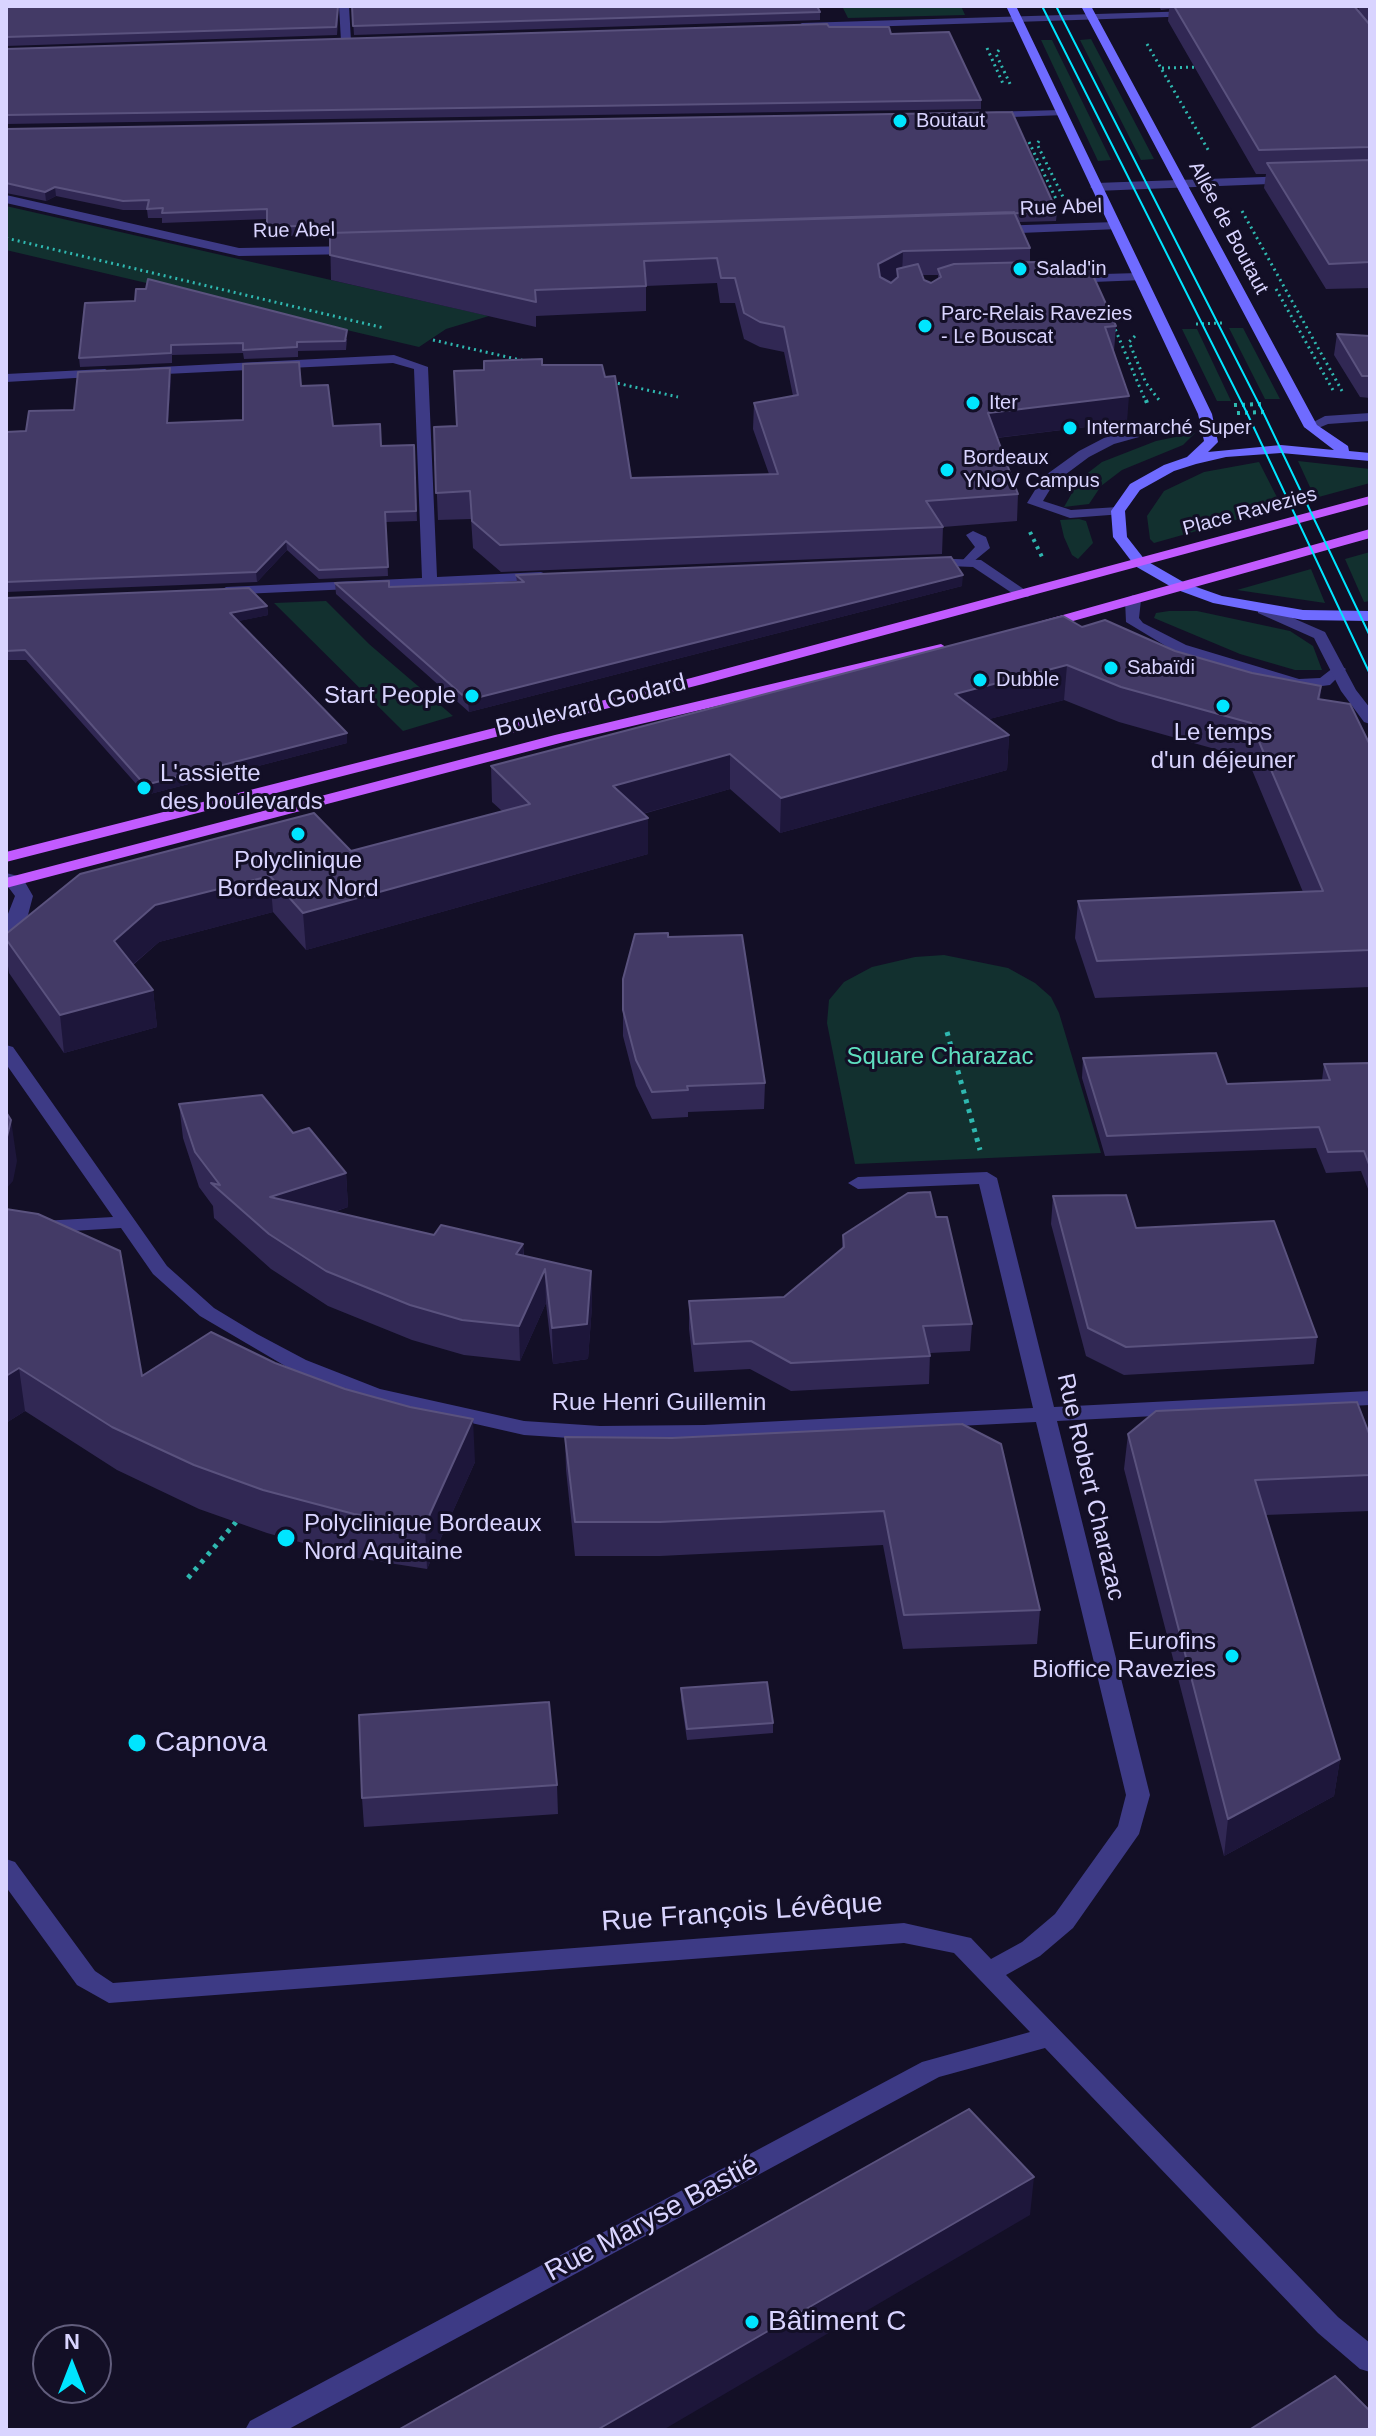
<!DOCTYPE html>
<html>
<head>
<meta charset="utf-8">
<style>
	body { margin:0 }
	#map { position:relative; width:1376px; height:2436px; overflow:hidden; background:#130f26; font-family:Arial,sans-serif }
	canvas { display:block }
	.frame { position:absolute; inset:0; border:8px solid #d9d4ff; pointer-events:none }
	.north { position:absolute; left:32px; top:2324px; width:80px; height:80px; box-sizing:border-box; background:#130f26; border:2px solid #625e7d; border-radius:50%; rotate:0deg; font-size:22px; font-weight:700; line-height:32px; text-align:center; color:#d9d4ff }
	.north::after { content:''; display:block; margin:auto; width:28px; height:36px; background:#00e5ff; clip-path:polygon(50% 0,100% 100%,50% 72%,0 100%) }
</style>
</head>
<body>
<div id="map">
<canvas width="1376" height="2436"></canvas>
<div class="frame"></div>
<div class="north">N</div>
</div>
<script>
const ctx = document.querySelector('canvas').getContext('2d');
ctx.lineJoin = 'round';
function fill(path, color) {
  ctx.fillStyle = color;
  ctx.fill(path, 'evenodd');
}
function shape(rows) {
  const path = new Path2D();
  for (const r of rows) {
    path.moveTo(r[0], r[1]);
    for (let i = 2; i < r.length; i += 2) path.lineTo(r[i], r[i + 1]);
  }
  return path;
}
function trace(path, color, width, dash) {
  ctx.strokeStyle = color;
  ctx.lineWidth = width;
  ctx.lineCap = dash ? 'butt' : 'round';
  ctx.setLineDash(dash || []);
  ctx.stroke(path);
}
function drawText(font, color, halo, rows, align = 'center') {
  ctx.font = font + ' Arial,sans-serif';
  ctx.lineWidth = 6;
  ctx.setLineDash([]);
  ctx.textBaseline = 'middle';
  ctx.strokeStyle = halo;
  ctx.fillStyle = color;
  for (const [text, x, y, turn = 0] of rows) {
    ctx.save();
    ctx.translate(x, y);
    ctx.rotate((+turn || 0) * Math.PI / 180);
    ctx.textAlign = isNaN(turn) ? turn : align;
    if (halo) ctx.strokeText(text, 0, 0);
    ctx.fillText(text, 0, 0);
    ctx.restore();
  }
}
fill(shape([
	[842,6,961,6,965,15,848,18],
	[1091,39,1154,159,1141,160,1080,40],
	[1041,40,1052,40,1111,160,1098,161],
	[6,206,489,316,446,329,419,347,6,250],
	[1229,328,1243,328,1280,399,1265,399],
	[1182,329,1197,329,1231,401,1217,401],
	[1195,433,1183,445,1122,470,1101,486,1089,504,1064,507,1080,479,1102,462,1156,441],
	[1298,461,1370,469,1370,483,1315,498],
	[1259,462,1282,507,1154,543,1150,539,1147,516,1164,491,1204,472],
	[1079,519,1086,521,1093,543,1078,559,1072,555,1064,537,1060,520],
	[1370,552,1370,601,1364,602,1345,559],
	[1311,569,1325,603,1237,590],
	[326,601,369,644,453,716,403,731,274,603],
	[1169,611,1197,611,1290,631,1313,646,1322,670,1295,670,1240,654,1154,618,1156,613],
	[944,955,1008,968,1035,983,1051,997,1059,1013,1101,1153,855,1164,827,1023,829,1000,844,982,872,967,915,957]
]), '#12302f');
trace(shape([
	[1147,44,1210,153],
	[987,48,1004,86],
	[999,50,996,54,1011,86],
	[1162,68,1200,67],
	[1039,141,1037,144,1064,199],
	[1029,142,1056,199],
	[1242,211,1342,391],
	[6,238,384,328],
	[1276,289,1334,392],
	[1113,324,1146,402],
	[1196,324,1222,323],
	[1135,336,1129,342,1146,383,1159,400],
	[433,340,525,361],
	[612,382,678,397]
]), '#2fb8b0', 3, [2, 4]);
trace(shape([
	[1146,400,1147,403],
	[1234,405,1264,404],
	[1237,413,1267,412],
	[1030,532,1043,559]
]), '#2fb8b0', 4, [3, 5]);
trace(shape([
	[947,1032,980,1150],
	[188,1578,236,1522]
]), '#2fb8b0', 5, [4, 6]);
fill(shape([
	[1139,273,1144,274,1144,280,1067,283,1061,279,1067,275,1139,273],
	[1370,413,1370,421,1328,424,1311,431,1304,427,1325,416,1370,413],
	[1170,420,1175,421,1175,427,1114,444,1089,457,1054,483,1043,501,1071,510,1118,507,1125,511,1123,514,1070,518,1027,503,1043,477,1079,451,1104,438,1170,420],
	[973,531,986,537,990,548,968,566,961,562,975,547,966,535,973,531],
	[1133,595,1141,600,1139,618,1143,623,1186,645,1299,679,1320,678,1338,664,1346,669,1330,685,1299,689,1241,674,1174,651,1126,622,1125,600,1133,595]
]), '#3d3a85');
fill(shape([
	[339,6,349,6,351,41,346,44,341,41,339,6],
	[1194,11,1198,12,1198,16,802,29,797,26,802,23,1194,11],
	[1061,110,1067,113,1065,115,986,118,980,115,986,112,1061,110],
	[1290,176,1296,180,1294,183,1096,191,1090,187,1096,183,1290,176],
	[6,195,239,248,356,246,362,250,356,254,239,256,6,203,6,195],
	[1115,222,1119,223,1119,229,995,234,989,230,995,226,1115,222],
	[394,355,428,367,437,577,541,572,546,574,546,580,221,595,218,592,226,587,422,578,414,369,393,363,145,375,140,374,140,368,394,355],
	[105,369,112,373,110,376,6,382,6,374,105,369],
	[929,558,981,560,1031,594,1028,597,1018,597,973,567,924,565,924,559,929,558],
	[1263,605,1325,632,1356,690,1370,708,1370,724,1364,722,1341,691,1314,638,1258,613,1258,607,1263,605],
	[6,873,22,877,33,896,28,915,12,934,6,935,6,919,15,896,6,884,6,873],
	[6,1045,13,1047,167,1266,214,1308,257,1334,306,1360,380,1389,524,1421,600,1426,704,1425,1033,1408,979,1184,858,1189,848,1183,858,1177,987,1172,997,1178,1054,1407,1370,1391,1370,1405,1057,1421,1150,1795,1139,1834,1073,1928,1040,1956,1006,1975,1338,2317,1370,2343,1370,2372,1360,2369,1318,2333,1045,2048,939,2077,287,2430,245,2430,250,2421,922,2062,1030,2032,954,1953,904,1943,109,2003,77,1985,6,1887,6,1859,15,1862,95,1971,113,1983,904,1923,971,1938,991,1959,1022,1942,1055,1914,1118,1826,1126,1795,1036,1422,704,1439,600,1440,524,1435,366,1399,292,1370,200,1316,153,1274,121,1228,6,1235,6,1223,113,1217,6,1064,6,1045]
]), '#3d3a85');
fill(shape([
	[1006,6,1016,6,1212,414,1218,442,1208,452,1281,445,1334,450,1304,427,1081,6,1091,6,1317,425,1348,446,1349,451,1370,453,1370,461,1281,453,1226,457,1196,464,1174,471,1140,490,1125,511,1127,537,1145,560,1185,583,1222,596,1303,610,1370,611,1370,621,1303,620,1213,603,1175,589,1135,566,1113,537,1111,511,1130,484,1164,465,1187,457,1204,441,1198,414,1006,6]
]), '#6f6bff');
fill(shape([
	[1370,496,1370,504,703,684,6,862,6,852,691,678,1370,496],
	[1370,529,1370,538,1048,628,1043,630,1035,625,1038,622,1370,529],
	[941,644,949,649,947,652,564,742,6,888,6,878,555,735,941,644]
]), '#c25bff');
trace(shape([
	[1042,6,1247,413,1370,674],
	[1056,6,1263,412,1370,636]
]), '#00e5ff', 2);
fill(shape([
	[6,6,339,6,337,35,6,46],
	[352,6,820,12,820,20,354,35],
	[1159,6,1354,6,1358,12,1359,6,1370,6,1370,288,1326,289,1264,188,1266,174,1256,174,1168,21,1169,9,1161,10],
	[829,27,891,34,981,100,981,109,6,124,6,49],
	[6,129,1057,212,1056,221,1019,222,1030,248,1030,262,1041,273,1116,326,1114,351,1127,422,997,438,1018,494,1017,521,943,527,942,554,501,572,473,548,471,519,438,520,434,427,457,426,454,371,484,370,542,365,631,478,769,474,753,429,754,403,793,396,784,352,760,347,744,339,735,303,720,303,717,283,646,286,646,311,536,316,536,327,331,280,330,234,267,237,267,219,162,223,162,218,148,218,147,210,123,210,56,196,46,201,6,193],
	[922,275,938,275,938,279,931,283,924,280],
	[85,303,347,339,346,350,298,351,298,357,244,359,243,353,172,355,172,363,80,367,79,358],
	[1337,334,1370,336,1370,398,1360,397,1334,355],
	[171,377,168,423,243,420,301,386,333,426,381,446,414,445,417,521,386,522,388,576,319,579,287,550,257,582,6,592,6,432,26,431,74,410],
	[516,575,962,586,469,712,336,594,335,583,389,587,517,582],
	[6,598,267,606,268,615,238,621,347,743,146,795,26,660,6,660],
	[1082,627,1175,651,1252,673,1321,686,1320,700,1370,745,1370,987,1095,998,1075,938,1078,901,1303,892,1247,758,1119,722,1064,700,989,719,1009,735,1007,770,780,833,730,789,643,814,648,854,306,950,273,912,159,942,133,965,153,990,157,1027,64,1053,9,973,6,952,6,934,351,851,502,811,492,802,491,766],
	[668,937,765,1083,764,1109,688,1112,688,1117,652,1119,636,1086,623,1036,623,979],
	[1083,1058,1227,1084,1322,1080,1324,1064,1370,1063,1370,1194,1361,1171,1326,1173,1316,1148,1105,1156,1082,1078],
	[179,1104,293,1133,346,1173,348,1207,334,1212,434,1235,523,1244,524,1256,591,1271,592,1306,588,1359,553,1364,546,1303,520,1361,464,1355,412,1340,328,1306,271,1269,214,1218,213,1206,199,1187,183,1138],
	[1053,1196,1136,1228,1317,1337,1314,1364,1124,1375,1086,1356,1051,1224],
	[6,1209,142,1376,475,1462,427,1569,357,1558,267,1533,199,1509,117,1470,25,1411,6,1423],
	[936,1217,972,1324,970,1351,930,1353,929,1384,791,1391,750,1369,694,1372,689,1329,689,1301,784,1297,842,1248,843,1235],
	[962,1424,1040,1610,1037,1644,903,1649,883,1545,660,1556,575,1556,566,1470,565,1437,672,1438],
	[1128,1434,1370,1436,1370,1511,1265,1515,1340,1759,1334,1796,1224,1856,1124,1469],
	[681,1688,773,1723,773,1733,687,1740,681,1699],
	[557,1785,558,1814,364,1827,362,1798]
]), '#312854');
fill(shape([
	[55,187,56,196,46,201,45,192],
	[903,251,902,276,897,269,897,279,877,289,878,264],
	[170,368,171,377,167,432,167,423],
	[1129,396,1127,422,986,439,988,413],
	[286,541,287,550,257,582,256,572],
	[963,575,962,586,469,712,468,700],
	[267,606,268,615,230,623,230,613],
	[1067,665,1064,700,954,728,955,694],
	[347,733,347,743,146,795,145,785],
	[1009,735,1007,770,780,833,781,798],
	[730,754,730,789,613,822,613,786],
	[648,818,648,854,306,950,303,913],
	[270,876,273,912,159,942,118,977,114,941,155,905],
	[153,990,157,1027,64,1053,60,1015],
	[11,1120,17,1161,13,1181,6,1189,6,1141],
	[346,1173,348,1207,273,1231,270,1197],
	[523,1244,524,1278,516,1254],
	[545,1269,546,1303,520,1361,519,1326],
	[591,1271,592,1306,588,1359,553,1364,552,1328],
	[19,1368,25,1411,6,1423,6,1376],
	[473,1419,475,1462,427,1569,425,1525],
	[1340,1759,1334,1796,1224,1856,1228,1819],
	[1034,2177,1030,2215,663,2430,597,2430]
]), '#1d163a');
const building = shape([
	[6,6,338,6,336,27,6,37,6,6],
	[352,6,817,6,820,12,353,26,352,6],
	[1174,6,1354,6,1370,25,1370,147,1259,150,1174,6],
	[827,24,829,27,889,27,891,34,949,32,981,100,6,115,6,49,827,24],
	[1012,112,1057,212,330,233,330,225,267,227,267,209,162,213,163,208,147,209,149,200,123,201,55,187,45,192,6,183,6,129,1012,112],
	[1370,160,1370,262,1329,264,1267,163,1370,160],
	[1014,212,1030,248,903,251,878,264,880,277,891,283,898,277,897,269,918,264,924,280,931,283,941,277,938,269,954,264,1036,262,1041,273,1091,271,1116,326,1105,327,1129,396,988,413,1018,494,926,501,943,527,500,545,472,521,470,491,436,493,434,427,457,426,454,371,484,370,484,361,542,359,542,365,602,365,605,377,615,376,631,478,778,474,754,403,798,395,784,327,760,322,744,313,735,278,721,278,717,258,644,261,646,286,535,290,536,302,330,255,330,233,1014,212],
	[148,279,347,330,345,341,297,342,297,347,243,350,243,343,171,345,171,353,79,358,85,303,135,301,136,289,146,289,148,279],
	[1337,334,1370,336,1370,376,1362,376,1337,334],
	[299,362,301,386,328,385,333,426,380,424,381,446,414,445,416,511,385,512,388,567,319,570,286,541,256,572,6,582,6,432,26,431,29,411,74,410,78,372,170,368,167,423,243,420,243,364,299,362],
	[951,557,963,575,468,700,335,583,389,581,389,587,524,582,516,575,951,557],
	[249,588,267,606,230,613,347,733,145,785,25,650,6,651,6,598,249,588],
	[1063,616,1082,627,1105,620,1175,651,1252,673,1321,686,1318,699,1350,704,1370,745,1370,950,1097,961,1078,901,1323,891,1251,723,1121,687,1067,665,955,694,1009,735,781,798,730,754,613,786,648,818,303,913,270,876,155,905,114,941,153,990,60,1015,6,939,6,934,80,874,314,813,351,851,530,804,491,766,1063,616],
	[668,933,668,937,742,935,765,1083,687,1086,688,1090,652,1092,636,1060,623,1010,623,979,635,934,668,933],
	[1216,1053,1227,1084,1330,1080,1324,1064,1370,1063,1370,1167,1364,1151,1328,1152,1319,1127,1107,1136,1083,1058,1216,1053],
	[262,1095,293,1133,309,1128,346,1173,270,1197,434,1235,441,1225,523,1244,516,1254,591,1271,587,1324,552,1328,545,1269,519,1326,462,1320,410,1305,326,1271,269,1234,211,1183,220,1185,195,1152,179,1104,262,1095],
	[6,1112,11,1120,6,1141,6,1112],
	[930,1192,936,1217,947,1217,972,1324,923,1326,930,1356,791,1363,751,1341,694,1344,689,1301,784,1297,844,1247,843,1235,908,1193,930,1192],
	[1126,1195,1136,1228,1274,1221,1317,1337,1126,1347,1088,1328,1053,1196,1126,1195],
	[6,1209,38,1214,120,1251,142,1376,211,1332,275,1363,345,1389,410,1407,473,1419,425,1525,354,1514,263,1490,194,1465,112,1427,19,1368,6,1376,6,1209],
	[1357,1402,1370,1436,1370,1475,1255,1480,1340,1759,1228,1819,1128,1434,1156,1411,1357,1402],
	[962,1424,1001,1444,1040,1610,904,1615,884,1511,660,1522,575,1522,565,1437,672,1438,962,1424],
	[767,1682,773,1723,687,1729,681,1688,767,1682],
	[549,1702,557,1785,362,1798,359,1715,549,1702],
	[969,2109,1034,2177,597,2430,398,2430,969,2109],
	[1335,2376,1370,2411,1370,2430,1249,2430,1335,2376]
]);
fill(building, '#433a66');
trace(building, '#5a527e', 2);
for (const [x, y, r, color] of [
	[900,121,8,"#00e5ff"],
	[1020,269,8,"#00e5ff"],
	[925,326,8,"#00e5ff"],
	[973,403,8,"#00e5ff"],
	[1070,428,8,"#00e5ff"],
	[947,470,8,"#00e5ff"],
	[1111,668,8,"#00e5ff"],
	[980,680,8,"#00e5ff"],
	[472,696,8,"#00e5ff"],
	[1223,706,8,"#00e5ff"],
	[144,788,8,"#00e5ff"],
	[298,834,8,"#00e5ff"],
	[286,1538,10,"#00e5ff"],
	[1232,1656,8,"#00e5ff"],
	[137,1743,10,"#00e5ff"],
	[752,2322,8,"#00e5ff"]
]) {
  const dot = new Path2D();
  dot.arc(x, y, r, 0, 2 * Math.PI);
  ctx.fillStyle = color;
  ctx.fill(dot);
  trace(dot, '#130f26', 3);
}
drawText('20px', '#d9d4ff', '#130f26', [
	["Boutaut",916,121],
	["Salad'in",1036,269],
	["Parc-Relais Ravezies",941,314],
	["- Le Bouscat",941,337],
	["Iter",989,403],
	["Intermarché Super",1086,428],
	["Bordeaux",963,458],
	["YNOV Campus",963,481],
	["Sabaïdi",1127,668],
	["Dubble",996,680]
], 'left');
drawText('20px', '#d9d4ff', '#130f26', [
	["Rue Abel",1061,208,-2],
	["Allée de Boutaut",1228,228,62],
	["Rue Abel",294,231,-1],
	["Place Ravezies",1250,512,-15]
]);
drawText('24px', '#d9d4ff', '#130f26', [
	["Start People",456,696],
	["Le temps",1223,733,"center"],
	["d'un déjeuner",1223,761,"center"],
	["L'assiette",160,774,"left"],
	["des boulevards",160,802,"left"],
	["Polyclinique",298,861,"center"],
	["Bordeaux Nord",298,889,"center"],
	["Polyclinique Bordeaux",304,1524,"left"],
	["Nord Aquitaine",304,1552,"left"],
	["Eurofins",1216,1642],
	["Bioffice Ravezies",1216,1670]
], 'right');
drawText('24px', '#d9d4ff', '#130f26', [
	["Boulevard Godard",591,706,-14],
	["Rue Henri Guillemin",659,1403],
	["Rue Robert Charazac",1090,1487,77]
]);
drawText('24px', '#5fe0c0', '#130f26', [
	["Square Charazac",940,1057]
]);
drawText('28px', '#d9d4ff', '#130f26', [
	["Capnova",155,1743],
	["Bâtiment C",768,2322]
], 'left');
drawText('28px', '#d9d4ff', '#130f26', [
	["Rue François Lévêque",742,1913,-4],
	["Rue Maryse Bastié",652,2219,-28]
]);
</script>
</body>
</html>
